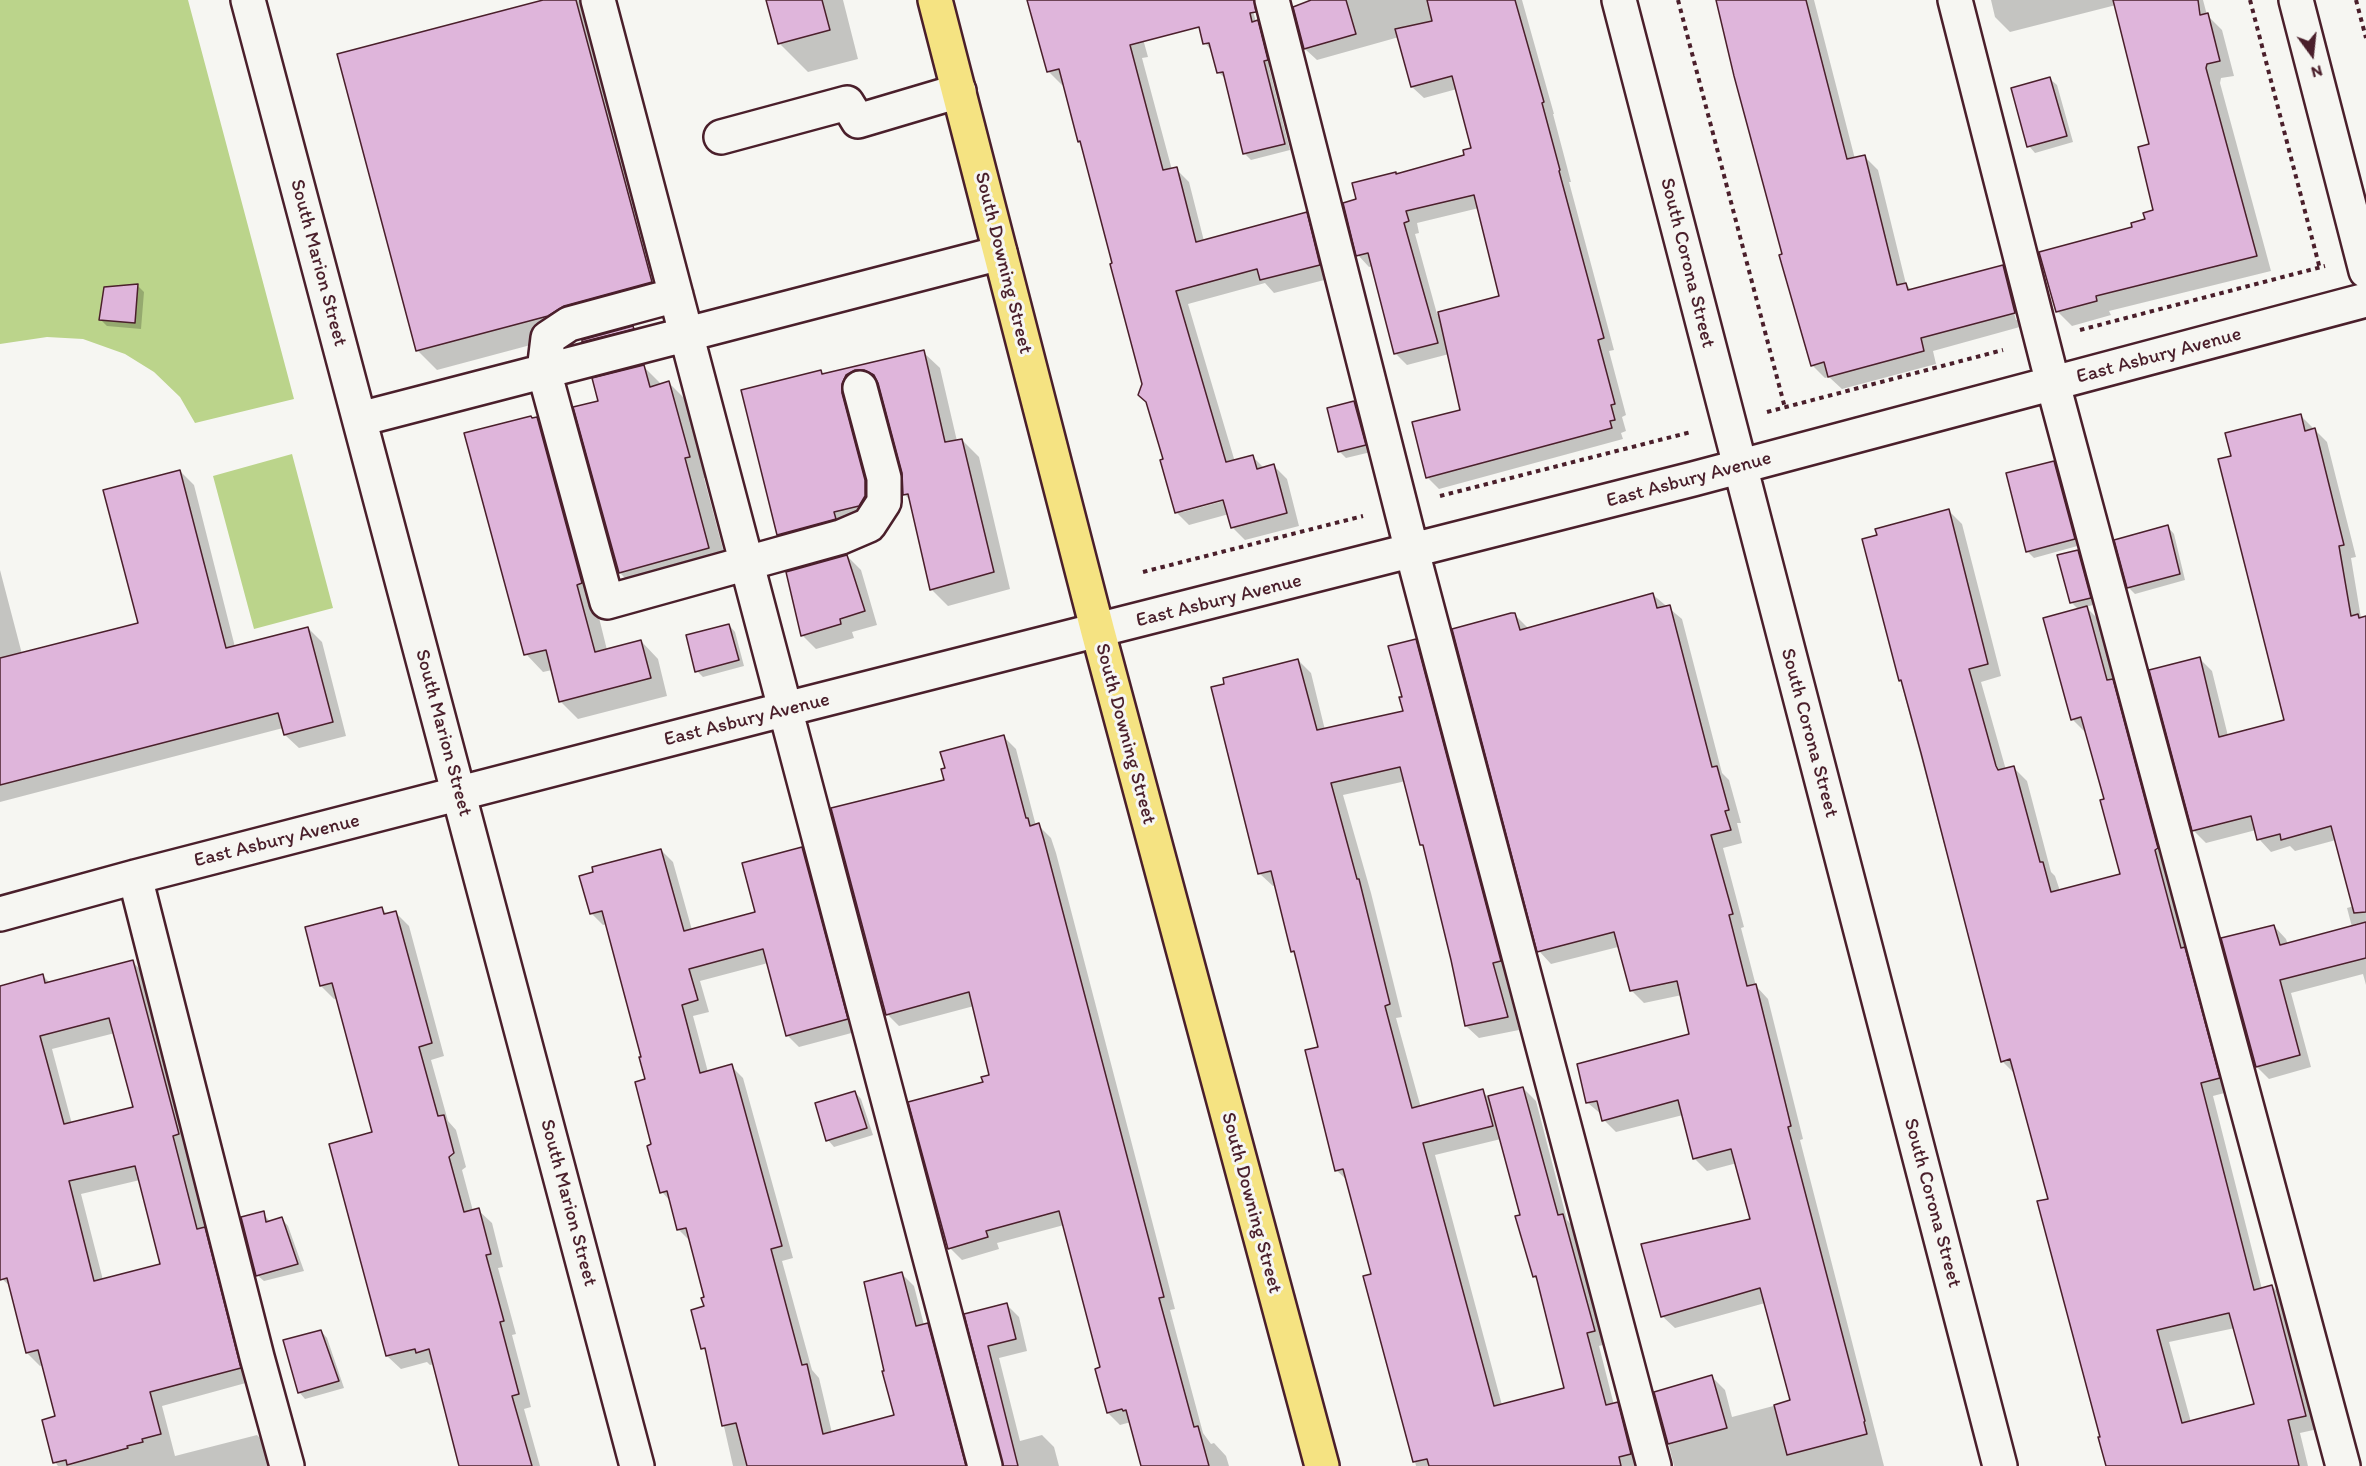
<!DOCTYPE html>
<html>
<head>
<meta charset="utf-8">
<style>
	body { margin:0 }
	#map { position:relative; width:2366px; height:1466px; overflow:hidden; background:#f6f6f2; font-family:Itim,sans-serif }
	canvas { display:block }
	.north { position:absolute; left:2282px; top:24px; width:60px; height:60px; -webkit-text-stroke:4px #f6f6f2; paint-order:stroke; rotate:165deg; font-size:16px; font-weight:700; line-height:24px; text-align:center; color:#4a1f2b }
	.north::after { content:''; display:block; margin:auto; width:21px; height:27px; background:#4a1f2b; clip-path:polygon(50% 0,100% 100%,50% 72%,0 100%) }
</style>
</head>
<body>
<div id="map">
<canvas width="2366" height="1466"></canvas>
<div class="north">N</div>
</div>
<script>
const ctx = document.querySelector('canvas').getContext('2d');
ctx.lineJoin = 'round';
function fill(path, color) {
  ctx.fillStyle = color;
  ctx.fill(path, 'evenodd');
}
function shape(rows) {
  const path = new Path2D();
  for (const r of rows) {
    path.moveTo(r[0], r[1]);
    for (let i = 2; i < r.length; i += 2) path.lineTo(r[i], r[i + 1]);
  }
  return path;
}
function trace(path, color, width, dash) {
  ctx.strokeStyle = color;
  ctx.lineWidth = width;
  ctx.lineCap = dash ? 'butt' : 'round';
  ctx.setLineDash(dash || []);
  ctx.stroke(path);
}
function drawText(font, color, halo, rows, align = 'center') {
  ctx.font = font + ' Itim,sans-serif';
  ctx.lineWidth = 6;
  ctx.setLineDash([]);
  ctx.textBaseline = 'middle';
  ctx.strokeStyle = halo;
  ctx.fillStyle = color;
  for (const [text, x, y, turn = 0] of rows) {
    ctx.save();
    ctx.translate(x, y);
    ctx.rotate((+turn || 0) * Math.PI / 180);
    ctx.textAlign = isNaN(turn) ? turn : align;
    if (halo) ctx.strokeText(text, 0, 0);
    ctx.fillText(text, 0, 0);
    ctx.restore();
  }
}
fill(shape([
	[0,0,188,0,294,399,195,423,180,397,154,372,125,354,83,339,47,337,0,344],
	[292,454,333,608,254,629,213,476]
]), '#bbd48b');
fill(shape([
	[548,0,580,0,594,14,671,302,568,335,437,370,417,350],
	[768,0,843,0,858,59,808,72,780,44],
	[1028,0,1117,0,1137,17,1148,57,1142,58,1172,170,1176,169,1189,182,1204,241,1306,214,1319,227,1332,278,1274,293,1265,283,1188,304,1235,462,1253,457,1264,468,1274,466,1287,479,1299,526,1245,540,1232,527,1229,514,1189,525,1176,512,1165,461,1083,144,1079,141,1064,84,1062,85,1048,71],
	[1230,496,1231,499,1183,512,1183,509],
	[1194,0,1250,0,1256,22,1264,28,1273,66,1269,67,1290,150,1251,160,1245,154,1226,79,1218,72,1211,50,1205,43],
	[1321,0,1522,0,1554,114,1553,114,1571,182,1569,182,1614,350,1609,351,1626,415,1622,417,1626,431,1621,433,1623,439,1439,489,1427,477,1462,411,1449,354,1407,365,1395,353,1373,266,1369,267,1358,255,1358,200,1395,173,1397,175,1466,157,1473,149,1457,89,1424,98,1412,87,1399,37,1317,60,1305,49],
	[1479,208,1501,297,1437,314,1415,234,1419,233,1417,223],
	[1717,0,1814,0,1855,159,1865,157,1878,170,1906,284,1912,291,2003,267,2016,279,2027,325,1933,351,1936,364,1842,389,1829,377,1825,378,1812,365],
	[2005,280,2009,280,2019,320,2016,320],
	[1991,0,2203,0,2207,15,2222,30,2234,76,2221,78,2220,83,2271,271,2109,311,2111,315,2072,326,2057,311,2134,228,2147,220,2155,211,2150,145,2116,5,2010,32,1995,17],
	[2050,79,2057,85,2073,142,2035,153,2029,146],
	[137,285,144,292,141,329,107,326,100,319],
	[633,328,640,334,590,348,584,341],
	[923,352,940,368,957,441,962,440,979,457,1010,589,948,606,931,589,911,501,904,494,904,473,880,386,872,386,882,498,795,552,778,535,821,371,824,375],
	[643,366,662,385,669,383,689,403,709,477,704,478,728,568,640,593,620,573,600,402],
	[1354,402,1360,409,1371,452,1346,458,1339,451],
	[2300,415,2327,442,2356,557,2351,558,2361,618,2366,620,2366,985,2363,974,2291,993,2311,1067,2269,1079,2257,1067,2274,926,2286,939,2288,945,2352,927,2347,908,2354,906,2336,840,2295,851,2290,846,2271,852,2259,839,2256,830,2206,843,2194,831,2151,671,2200,659,2212,671,2228,736,2286,722,2233,457],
	[537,419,554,436,607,650,641,641,658,659,667,696,578,719,560,701,552,670,543,672,526,654,533,420],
	[2054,462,2060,469,2081,545,2034,558,2027,551],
	[180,471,194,485,235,647,308,628,322,642,346,736,299,748,285,735,283,728,0,802,0,570,22,654,140,624],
	[1949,511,1962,524,2001,676,1981,682,2006,770,2014,768,2027,781,2051,872,2055,876,2060,891,2122,875,2106,800,2085,732,2072,719,2079,610,2072,603,2059,556,2078,551,2084,558,2096,604,2086,607,2100,621,2232,1091,2213,1096,2262,1289,2272,1286,2285,1299,2318,1429,2300,1433,2308,1466,2108,1466,2050,1200,2016,1075,2002,1061,1863,540],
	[2235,1328,2255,1405,2191,1422,2169,1342],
	[2168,527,2174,534,2185,580,2135,594,2128,587],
	[847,556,861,570,877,625,852,632,854,638,816,649,803,636,787,573],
	[1652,594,1682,619,1722,773,1729,780,1741,823,1737,823,1742,843,1723,848,1744,927,1741,928,1756,986,1768,999,1803,1139,1800,1140,1884,1466,1674,1466,1656,1393,1712,1377,1725,1390,1732,1417,1792,1401,1765,1303,1675,1328,1662,1316,1752,1220,1737,1163,1707,1171,1695,1159,1683,1115,1616,1132,1604,1120,1602,1115,1588,1103,1691,1035,1682,995,1644,1003,1631,990,1618,947,1551,964,1539,951,1515,615,1528,628],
	[729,625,735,632,744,666,703,677,697,671],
	[1415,640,1428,653,1513,974,1505,976,1519,1030,1479,1038,1466,1026,1453,959,1425,848,1422,845,1406,781,1343,795,1371,893,1402,1017,1396,1018,1421,1108,1482,1091,1488,1097,1523,1088,1536,1101,1567,1220,1575,1228,1606,1344,1599,1346,1614,1405,1617,1404,1630,1416,1643,1466,1416,1466,1373,1275,1348,1181,1336,1170,1320,1048,1276,885,1273,886,1260,874,1298,660,1311,673,1325,730,1405,712,1403,698],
	[1501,1139,1522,1216,1534,1276,1538,1281,1566,1389,1502,1405,1435,1155],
	[1003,736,1016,749,1036,826,1038,825,1051,838,1056,853,1175,1309,1170,1310,1203,1433,1211,1444,1214,1443,1226,1456,1229,1466,1142,1466,1131,1422,1120,1425,1108,1413,1102,1368,1064,1225,997,1243,999,1249,962,1260,950,1248,985,1083,991,1076,974,1006,899,1026,887,1014,945,781],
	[802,849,814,861,859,1031,799,1047,787,1035,768,963,700,981,709,1012,693,1016,708,1072,731,1066,743,1078,793,1258,782,1261,812,1370,819,1378,832,1433,896,1416,902,1274,914,1286,924,1325,927,1324,939,1336,974,1466,733,1466,707,1352,703,1348,706,1298,691,1242,679,1230,671,1202,662,1192,653,1146,647,1080,607,924,603,925,591,913,661,850,673,862,692,930,757,913],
	[382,909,388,915,396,913,409,926,444,1056,431,1060,448,1121,456,1130,466,1167,462,1170,473,1211,478,1210,492,1223,503,1267,498,1268,516,1334,512,1335,531,1407,524,1409,540,1466,461,1466,435,1364,430,1365,427,1362,401,1369,387,1356,331,1145,374,1133,338,998,334,999,321,986],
	[132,961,145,975,192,1147,185,1149,207,1231,217,1242,253,1381,162,1406,175,1456,257,1435,271,1449,275,1466,58,1466,55,1462,57,1417,43,1365,40,1366,27,1353,11,1287,2,1279,0,1270,0,987,42,975,50,983],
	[115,1033,135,1108,72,1124,52,1049],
	[140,1180,162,1265,103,1280,81,1194],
	[855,1092,861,1099,873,1135,834,1147,828,1140],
	[263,1213,270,1222,282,1219,288,1226,304,1271,264,1281,257,1275],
	[1007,1305,1019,1317,1027,1351,999,1358,1020,1441,1042,1435,1054,1447,1059,1466,1005,1466,966,1315],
	[321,1331,327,1338,344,1388,305,1399,299,1392]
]), '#0003');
const building = shape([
	[543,0,576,0,652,282,564,306,548,316,416,351,337,54,543,0],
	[766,0,822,0,830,30,778,44,766,0],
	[1027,0,1254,0,1256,12,1250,13,1252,22,1258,20,1268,60,1264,61,1285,144,1243,154,1223,72,1217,73,1209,43,1203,44,1199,27,1130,45,1163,170,1177,167,1196,242,1307,212,1320,265,1260,280,1257,269,1176,291,1226,462,1253,455,1257,469,1274,464,1287,513,1231,528,1223,500,1175,513,1160,460,1163,459,1146,402,1138,395,1142,384,1110,264,1112,263,1080,141,1078,142,1059,69,1047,72,1027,0],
	[1311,0,1346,0,1356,34,1304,49,1293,7,1311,0],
	[1427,0,1515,0,1544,102,1542,103,1560,170,1559,171,1604,338,1598,340,1615,404,1611,405,1615,420,1610,421,1612,428,1426,478,1412,422,1460,410,1438,312,1499,296,1474,195,1406,211,1409,221,1404,223,1438,343,1394,354,1368,253,1356,256,1343,203,1356,199,1352,183,1396,172,1396,174,1464,155,1463,150,1471,148,1452,76,1411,87,1395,29,1432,21,1427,0],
	[1716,0,1806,0,1847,159,1865,155,1897,285,1906,283,1908,290,2003,265,2015,313,1921,338,1924,351,1828,377,1824,362,1811,366,1779,255,1782,254,1734,76,1716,0],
	[2113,0,2198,0,2200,15,2208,13,2220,61,2207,64,2206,68,2257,256,2096,296,2097,301,2056,312,2039,252,2132,227,2131,223,2145,219,2143,213,2153,210,2138,147,2149,144,2113,0],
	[2050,77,2067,136,2027,147,2011,88,2050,77],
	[138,284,135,323,99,320,104,287,138,284],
	[633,326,634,329,582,342,582,340,633,326],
	[924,350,945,442,962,439,994,572,930,590,908,494,903,495,902,473,878,383,874,375,864,370,855,370,846,375,842,384,842,393,865,480,865,496,859,506,834,512,836,519,777,535,741,390,821,370,822,374,924,350],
	[644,365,650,387,669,381,690,457,685,458,709,548,619,573,573,407,598,401,592,378,644,365],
	[1354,401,1366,445,1338,452,1327,408,1354,401],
	[2301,414,2305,431,2315,428,2344,545,2339,546,2351,616,2358,614,2359,618,2366,616,2366,912,2354,913,2331,826,2281,840,2280,834,2257,840,2251,816,2192,831,2149,670,2200,657,2219,737,2284,720,2218,459,2231,456,2225,433,2301,414],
	[531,416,532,418,537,417,582,583,577,585,595,652,641,640,651,678,559,702,546,650,524,655,464,433,531,416],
	[2054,461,2075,539,2026,552,2006,473,2054,461],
	[180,470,226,648,308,627,333,722,284,735,278,713,0,785,0,658,138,623,103,490,180,470],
	[1949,509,1988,664,1969,669,1996,766,1998,770,2014,766,2040,862,2043,862,2051,892,2120,874,2100,800,2104,799,2081,717,2071,720,2043,618,2087,606,2107,680,2113,679,2158,848,2155,850,2181,948,2185,947,2220,1078,2201,1083,2254,1290,2272,1285,2306,1416,2288,1420,2299,1466,2106,1466,2098,1437,2100,1437,2037,1201,2048,1199,2010,1059,2001,1062,1921,753,1901,680,1899,681,1862,539,1877,535,1875,529,1949,509],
	[2229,1313,2254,1404,2182,1423,2157,1330,2229,1313],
	[2168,525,2180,574,2127,588,2114,540,2168,525],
	[2078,550,2091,598,2070,603,2057,555,2078,550],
	[847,555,865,611,840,619,841,624,801,636,786,572,847,555],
	[1653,593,1657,608,1670,605,1712,767,1717,766,1729,810,1725,811,1731,830,1711,835,1733,914,1729,915,1747,986,1756,984,1791,1126,1788,1127,1865,1421,1864,1422,1867,1434,1787,1455,1774,1405,1790,1400,1760,1288,1661,1317,1641,1244,1750,1219,1731,1149,1693,1159,1678,1100,1602,1121,1597,1101,1586,1103,1577,1064,1689,1034,1677,981,1630,991,1614,932,1537,952,1452,629,1511,613,1515,613,1520,630,1653,593],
	[729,624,739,660,695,672,686,635,729,624],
	[1416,639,1501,961,1493,963,1508,1017,1465,1026,1451,960,1423,845,1420,845,1400,767,1331,783,1357,879,1359,879,1390,1004,1385,1006,1412,1108,1483,1089,1493,1126,1423,1143,1494,1406,1564,1388,1536,1276,1533,1277,1515,1216,1520,1215,1488,1096,1523,1087,1558,1215,1563,1214,1595,1331,1587,1333,1606,1405,1618,1402,1631,1454,1619,1457,1621,1466,1429,1466,1427,1459,1413,1462,1363,1276,1371,1274,1343,1169,1335,1171,1305,1050,1318,1047,1294,951,1291,952,1271,871,1258,874,1211,687,1224,684,1223,678,1298,659,1317,730,1403,711,1399,697,1402,697,1388,646,1416,639],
	[1004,735,1026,818,1028,818,1030,826,1039,823,1044,840,1164,1297,1159,1298,1194,1427,1198,1426,1209,1466,1141,1466,1126,1410,1123,1411,1122,1409,1107,1413,1095,1369,1100,1367,1059,1211,986,1231,988,1237,948,1249,908,1102,983,1082,981,1077,989,1075,969,992,886,1015,831,808,944,780,941,769,945,768,940,752,1004,735],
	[802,847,848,1019,786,1036,763,949,689,969,698,1000,682,1005,700,1073,732,1064,782,1246,771,1249,802,1365,807,1364,823,1434,894,1415,882,1371,884,1371,864,1282,902,1272,916,1326,928,1323,966,1466,747,1466,736,1423,722,1426,705,1348,701,1349,691,1310,704,1306,701,1298,704,1297,686,1228,677,1230,667,1191,660,1193,647,1146,651,1144,635,1082,645,1079,639,1057,641,1057,602,911,590,914,579,876,593,872,592,867,661,849,684,931,755,912,742,863,802,847],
	[382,907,384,914,396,911,432,1043,419,1047,438,1116,444,1115,454,1153,449,1157,464,1212,479,1208,491,1254,486,1255,504,1321,500,1322,519,1394,512,1396,532,1466,459,1466,429,1349,416,1353,415,1349,386,1356,329,1144,372,1132,332,983,320,986,305,927,382,907],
	[2366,922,2366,958,2280,980,2300,1055,2256,1067,2221,938,2274,925,2280,945,2366,922],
	[133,960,179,1134,173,1136,197,1229,205,1227,241,1368,150,1392,161,1434,142,1439,143,1442,127,1446,128,1448,67,1465,66,1460,53,1463,42,1420,55,1416,38,1350,26,1353,7,1278,0,1280,0,986,43,974,45,983,133,960],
	[109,1018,133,1107,64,1124,40,1036,109,1018],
	[135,1166,160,1264,94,1281,69,1181,135,1166],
	[855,1091,867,1128,826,1141,815,1103,855,1091],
	[264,1211,266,1222,282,1217,298,1264,256,1276,241,1217,264,1211],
	[1007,1303,1016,1339,988,1346,1018,1466,1003,1466,964,1314,1007,1303],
	[321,1330,339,1381,298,1393,283,1340,321,1330],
	[1712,1375,1727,1428,1668,1444,1654,1392,1712,1375]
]);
fill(building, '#dfb5db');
trace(building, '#4a1f2b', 1.5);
const minor = shape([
	[248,0,637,1466],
	[598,0,985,1466],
	[1272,0,1412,551,1654,1466],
	[1619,0,2000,1466],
	[1955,0,2053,384,2343,1466],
	[2296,0,2366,271],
	[721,137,847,103,858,121,959,91],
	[676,295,569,324,548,338,544,371,607,602,841,537,869,525,884,502,884,478,860,388],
	[360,419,1000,253],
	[135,877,257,1357,287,1466],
	[0,914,135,877,786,709,1693,479,2366,300]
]);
const major = shape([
	[935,0,1098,632,1322,1466]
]);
trace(minor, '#4a1f2b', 38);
trace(major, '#4a1f2b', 38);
trace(shape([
	[1678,0,1785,408],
	[2250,0,2320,269],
	[2356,0,2366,38],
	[2080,330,2325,266],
	[1767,412,2003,350],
	[1440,496,1691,432],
	[1143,572,1363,516]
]), '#4a1f2b', 4, [4.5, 4.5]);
trace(minor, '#f6f6f2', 33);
trace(major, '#f5e382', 33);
drawText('20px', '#4a1f2b', '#f6f6f2', [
	["South Marion Street",318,263,75],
	["South Downing Street",1003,263,76],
	["South Corona Street",1687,263,76],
	["East Asbury Avenue",2159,356,-15],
	["East Asbury Avenue",1689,480,-15],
	["East Asbury Avenue",1219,601,-14],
	["East Asbury Avenue",747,720,-14],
	["South Marion Street",443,733,75],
	["South Corona Street",1809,733,75],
	["South Downing Street",1125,734,75],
	["East Asbury Avenue",277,841,-14],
	["South Marion Street",568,1203,75],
	["South Downing Street",1251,1203,75],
	["South Corona Street",1932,1203,75]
]);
</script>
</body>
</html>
